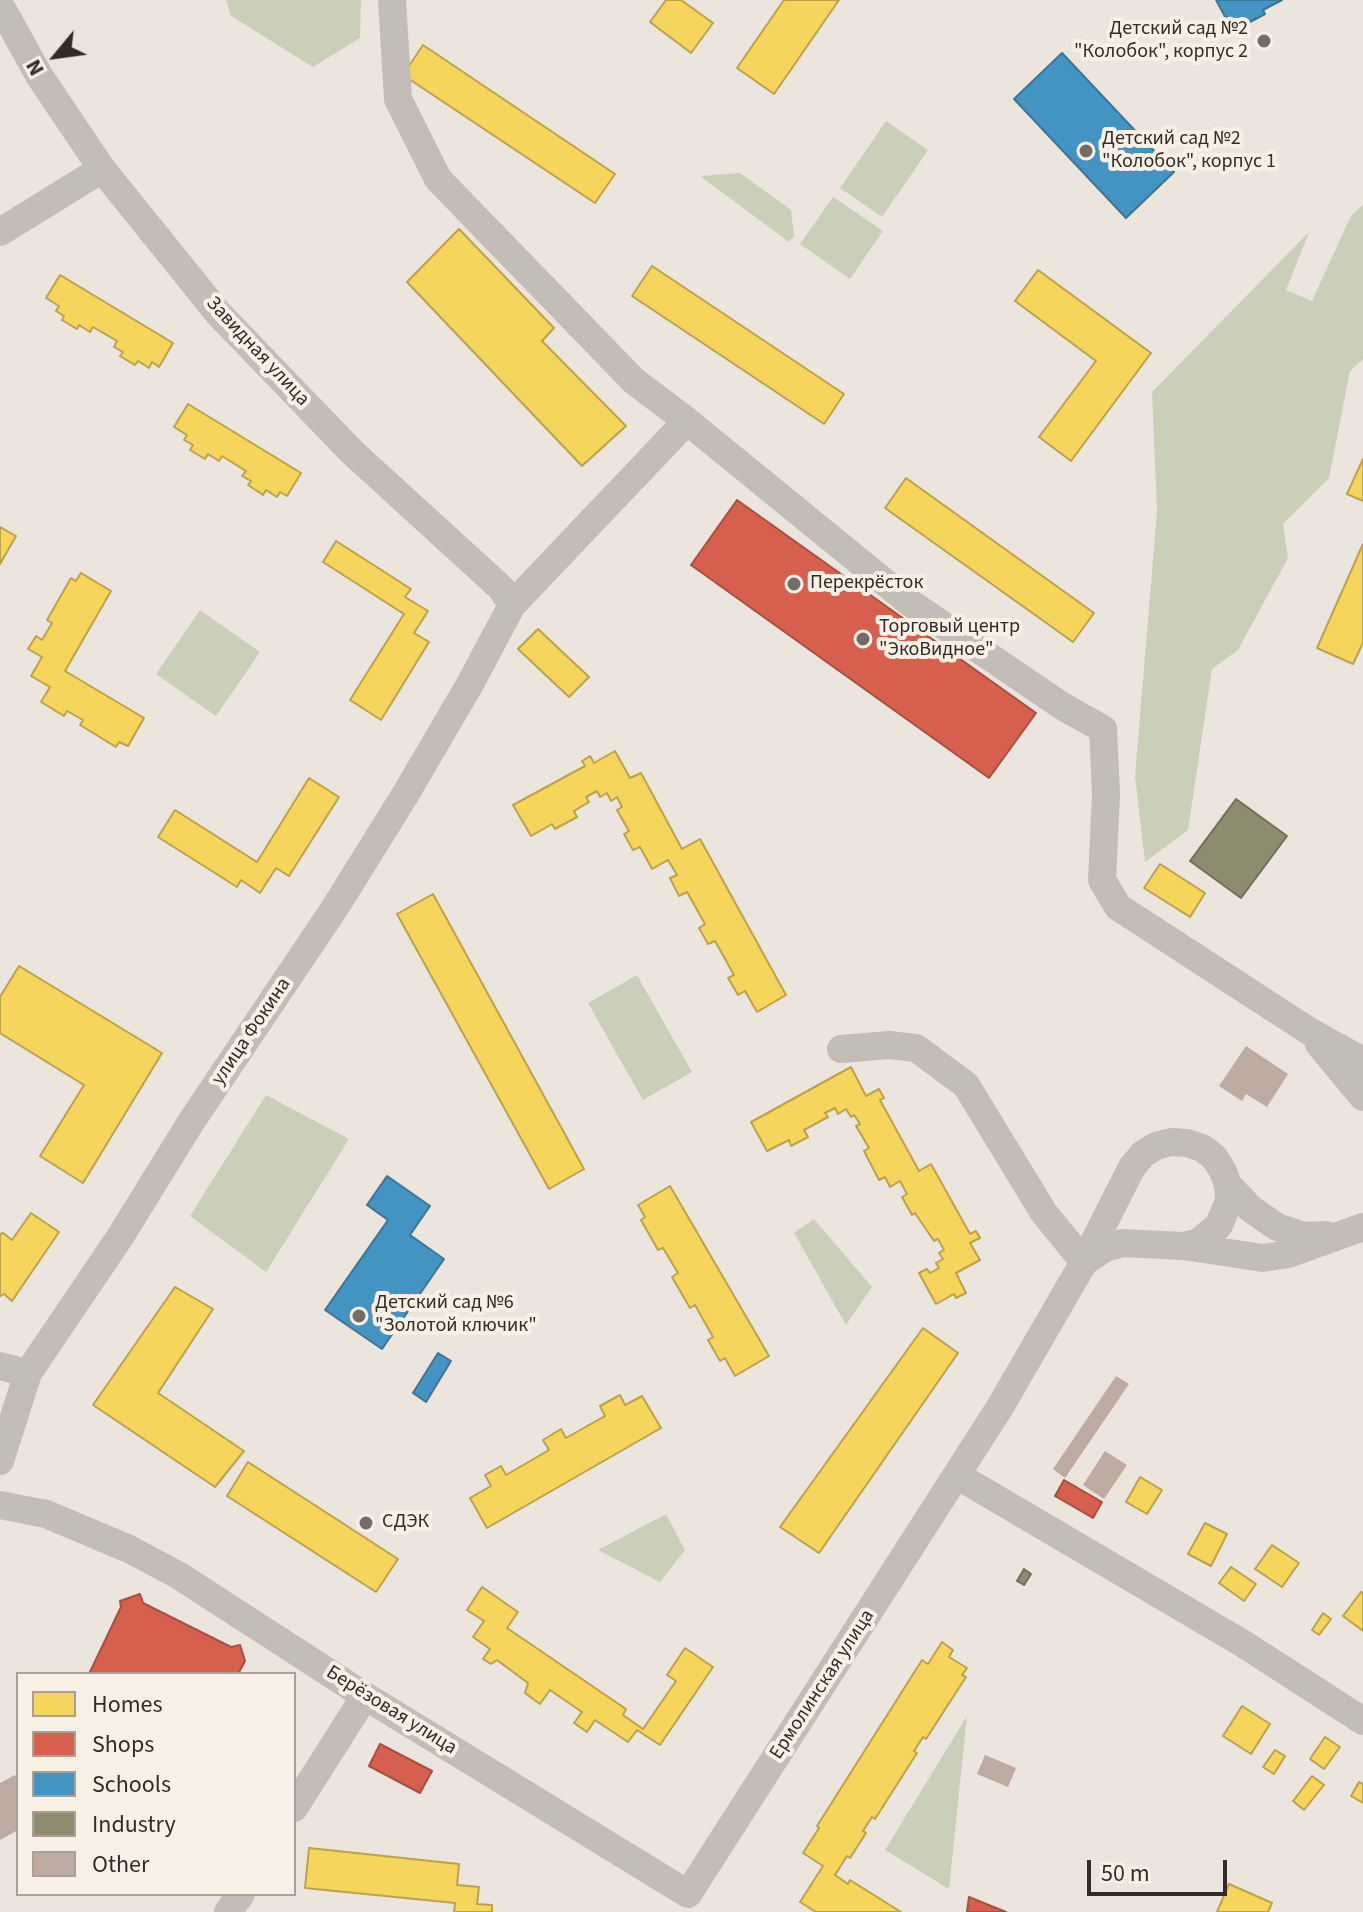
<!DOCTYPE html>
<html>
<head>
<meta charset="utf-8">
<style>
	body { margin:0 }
	#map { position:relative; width:1363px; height:1912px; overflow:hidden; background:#ebe5de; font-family:"Source Sans 3",sans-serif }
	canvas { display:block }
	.legend { position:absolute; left:16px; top:1672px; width:280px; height:224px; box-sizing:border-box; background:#f8f0e5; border:2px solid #a9a199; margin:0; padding:10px 14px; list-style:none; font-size:24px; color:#332b27 }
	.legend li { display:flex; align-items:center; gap:16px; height:40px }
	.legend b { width:40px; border:2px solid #a9a199 }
	.north { position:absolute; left:16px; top:16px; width:80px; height:80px; -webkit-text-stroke:6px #f8f0e5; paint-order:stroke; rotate:241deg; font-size:22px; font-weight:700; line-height:32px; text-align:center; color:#332b27 }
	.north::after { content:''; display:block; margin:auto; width:28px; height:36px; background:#332b27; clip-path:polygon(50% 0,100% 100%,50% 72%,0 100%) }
	.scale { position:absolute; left:1087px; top:1860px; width:140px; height:36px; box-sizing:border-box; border:4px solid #332b27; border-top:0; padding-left:10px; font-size:24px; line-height:28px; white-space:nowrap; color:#332b27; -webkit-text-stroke:6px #f8f0e5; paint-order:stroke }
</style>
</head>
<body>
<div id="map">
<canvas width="1363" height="1912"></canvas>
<ul class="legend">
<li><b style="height:22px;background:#f6d55c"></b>Homes</li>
<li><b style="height:22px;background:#d6604d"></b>Shops</li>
<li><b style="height:22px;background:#4393c3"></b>Schools</li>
<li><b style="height:22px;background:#8c8c6e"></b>Industry</li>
<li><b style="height:22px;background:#bdaaa1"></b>Other</li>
</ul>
<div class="north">N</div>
<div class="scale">50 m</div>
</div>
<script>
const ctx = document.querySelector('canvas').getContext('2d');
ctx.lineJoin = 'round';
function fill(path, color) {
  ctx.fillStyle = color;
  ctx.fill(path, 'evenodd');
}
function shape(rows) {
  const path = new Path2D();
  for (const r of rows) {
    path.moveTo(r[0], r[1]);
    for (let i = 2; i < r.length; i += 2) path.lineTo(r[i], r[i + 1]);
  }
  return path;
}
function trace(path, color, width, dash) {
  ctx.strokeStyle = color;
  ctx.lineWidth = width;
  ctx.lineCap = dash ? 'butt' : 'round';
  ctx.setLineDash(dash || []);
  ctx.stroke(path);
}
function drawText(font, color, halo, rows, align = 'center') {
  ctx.font = font + ' "Source Sans 3",sans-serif';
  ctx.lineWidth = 8;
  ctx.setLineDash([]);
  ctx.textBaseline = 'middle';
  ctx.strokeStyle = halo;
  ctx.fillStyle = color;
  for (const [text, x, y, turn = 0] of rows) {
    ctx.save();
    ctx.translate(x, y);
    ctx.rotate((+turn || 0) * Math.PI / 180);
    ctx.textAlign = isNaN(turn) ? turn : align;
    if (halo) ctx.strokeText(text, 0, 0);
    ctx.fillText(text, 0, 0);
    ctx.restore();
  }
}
fill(shape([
	[226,0,361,0,360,38,313,67,231,16],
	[886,121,928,150,882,217,840,188],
	[740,173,791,210,794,236,789,242,700,176],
	[833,197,883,231,850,279,800,244],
	[1363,204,1363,359,1350,371,1329,478,1283,524,1288,558,1238,650,1212,669,1188,830,1145,862,1135,776,1157,511,1152,392,1309,232,1286,290,1312,301,1351,216],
	[200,610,260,652,216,716,156,674],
	[637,975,692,1072,643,1100,588,1003],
	[266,1095,349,1139,266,1272,190,1216],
	[814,1219,872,1287,846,1325,794,1233],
	[666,1514,685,1550,660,1582,598,1550],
	[967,1716,949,1889,885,1850]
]), '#cbcfb9');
const homes = shape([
	[666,0,681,0,713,23,691,53,650,22,666,0],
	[784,0,839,0,774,94,737,68,784,0],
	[423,45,615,174,595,203,403,75,423,45],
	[459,229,554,328,542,341,626,426,582,466,407,282,459,229],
	[652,266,844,394,824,424,632,296,652,266],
	[1038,270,1151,353,1071,461,1039,437,1096,361,1015,301,1038,270],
	[60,275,173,343,159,367,152,362,149,368,138,361,135,365,120,356,123,352,114,347,117,341,93,327,90,332,79,325,77,329,62,320,64,316,56,311,59,306,46,298,60,275],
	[188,404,301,473,287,496,280,492,277,497,266,490,263,495,248,485,251,481,242,476,246,471,222,456,219,461,208,454,205,459,190,450,193,445,184,440,187,435,174,427,188,404],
	[1363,459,1363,501,1347,494,1363,459],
	[906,478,1094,613,1073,642,885,508,906,478],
	[0,527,16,536,0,564,0,527],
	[336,541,411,589,405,597,428,611,414,633,429,642,381,720,350,700,404,614,323,562,336,541],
	[1363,544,1363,643,1353,664,1317,648,1363,544],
	[81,573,111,591,65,671,144,718,128,746,119,742,116,747,80,725,83,720,67,711,64,716,41,702,50,687,31,676,42,657,28,649,36,636,42,640,52,623,47,620,71,578,76,581,81,573],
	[538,629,589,677,569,697,518,649,538,629],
	[615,751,630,778,641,773,682,849,700,839,786,995,757,1012,745,991,738,995,728,978,734,975,715,941,708,944,699,928,705,924,687,892,679,896,670,878,677,875,668,860,652,869,640,847,633,850,624,834,629,831,617,810,622,807,617,797,611,801,607,793,600,797,597,791,586,797,589,802,574,811,577,817,555,829,552,824,531,836,513,805,585,766,582,761,590,756,594,763,615,751],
	[309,778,339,797,289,876,276,868,260,893,241,880,237,887,158,837,175,810,257,862,309,778],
	[1160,864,1205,893,1190,917,1144,888,1160,864],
	[433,894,584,1169,549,1189,397,914,433,894],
	[19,966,162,1053,83,1183,40,1156,84,1085,0,1033,0,997,19,966],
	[851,1067,866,1096,879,1089,884,1098,880,1100,919,1171,931,1164,970,1234,976,1231,980,1238,970,1243,980,1260,956,1273,966,1293,956,1298,954,1294,936,1304,919,1273,927,1269,930,1273,939,1268,936,1263,943,1259,939,1253,944,1250,938,1239,934,1241,915,1213,912,1215,902,1197,907,1194,900,1181,890,1187,885,1177,879,1180,864,1151,869,1148,856,1126,860,1124,854,1115,851,1117,846,1109,838,1114,835,1108,825,1113,828,1117,804,1130,808,1137,791,1146,789,1140,767,1151,751,1122,851,1067],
	[670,1186,769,1356,735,1376,725,1358,720,1361,708,1340,713,1337,695,1305,690,1308,672,1277,678,1273,663,1248,658,1250,641,1220,645,1217,638,1205,670,1186],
	[31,1213,59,1232,12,1301,4,1294,0,1296,0,1234,3,1233,12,1240,31,1213],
	[175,1287,213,1309,158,1393,244,1451,215,1487,93,1405,175,1287],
	[923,1328,958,1353,819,1553,780,1527,923,1328],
	[620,1395,625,1405,642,1396,661,1428,487,1528,470,1498,491,1486,485,1475,501,1466,506,1475,549,1450,543,1440,561,1429,566,1438,605,1416,600,1406,620,1395],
	[248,1462,398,1559,376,1592,227,1496,248,1462],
	[1140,1477,1162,1490,1147,1514,1126,1502,1140,1477],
	[1205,1523,1227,1534,1211,1566,1188,1554,1205,1523],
	[1272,1545,1299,1563,1282,1587,1255,1569,1272,1545],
	[1231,1567,1256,1584,1244,1601,1219,1583,1231,1567],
	[482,1587,518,1612,507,1628,626,1709,623,1715,643,1729,676,1681,667,1675,685,1648,713,1667,660,1745,637,1730,628,1742,595,1720,587,1732,574,1723,582,1712,550,1690,540,1704,525,1693,528,1683,497,1660,491,1664,483,1659,490,1649,473,1637,484,1621,467,1610,482,1587],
	[1361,1592,1363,1594,1363,1631,1343,1616,1361,1592],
	[1323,1613,1331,1619,1319,1635,1312,1630,1323,1613],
	[942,1642,953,1650,949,1657,967,1668,962,1675,966,1677,926,1739,923,1737,914,1751,917,1753,875,1819,872,1817,863,1831,866,1833,850,1858,847,1856,835,1875,848,1884,850,1880,901,1912,816,1912,800,1902,823,1866,803,1853,819,1828,817,1826,922,1660,928,1664,942,1642],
	[1242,1706,1270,1724,1251,1754,1223,1736,1242,1706],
	[1325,1737,1340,1747,1324,1769,1310,1759,1325,1737],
	[1275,1750,1285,1756,1274,1774,1263,1767,1275,1750],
	[1312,1776,1324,1785,1304,1810,1293,1801,1312,1776],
	[1359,1782,1363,1784,1363,1803,1351,1796,1359,1782],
	[309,1848,459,1864,457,1885,479,1887,477,1904,492,1905,492,1912,454,1912,455,1903,305,1888,309,1848],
	[1229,1884,1272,1903,1268,1912,1217,1912,1229,1884]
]);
fill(homes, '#f6d55c');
trace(homes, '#bca24c', 2);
const shops = shape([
	[737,500,1036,713,989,778,691,565,737,500],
	[1064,1480,1102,1502,1093,1518,1055,1496,1064,1480],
	[140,1594,143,1603,231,1647,240,1645,245,1661,238,1674,89,1674,121,1607,120,1601,140,1594],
	[380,1744,432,1771,420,1793,369,1766,380,1744],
	[969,1897,1006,1912,967,1912,969,1897]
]);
fill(shops, '#d6604d');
trace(shops, '#a55042', 2);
const schools = shape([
	[1216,0,1282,0,1263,10,1265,14,1233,31,1216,0],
	[1062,53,1174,172,1126,218,1014,99,1062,53],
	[387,1176,430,1206,410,1235,444,1259,382,1349,325,1310,388,1220,367,1205,387,1176],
	[438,1353,451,1361,426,1402,413,1393,438,1353]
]);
fill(schools, '#4393c3');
trace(schools, '#3e7494', 2);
const industry = shape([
	[1236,799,1287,836,1241,898,1190,861,1236,799],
	[1024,1569,1031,1574,1024,1585,1017,1581,1024,1569]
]);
fill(industry, '#8c8c6e');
trace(industry, '#716f59', 2);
fill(shape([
	[1246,1046,1288,1074,1267,1107,1246,1094,1242,1101,1219,1086],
	[1116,1376,1129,1384,1065,1478,1053,1469],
	[1105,1451,1127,1465,1104,1499,1083,1485],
	[985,1755,1016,1768,1008,1787,977,1774],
	[15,1775,18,1780,18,1830,0,1840,0,1783]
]), '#bdaaa1');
trace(shape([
	[392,0,398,99,438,179,634,381,687,421,909,602,1062,706,1103,729,1106,794,1102,880,1118,907,1309,1031,1363,1061],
	[0,5,40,77,102,169],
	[0,232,102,169,218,313,352,452,501,588,512,605],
	[1319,1044,1363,1097],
	[841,1049,889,1045,916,1048,966,1085,1044,1213,1084,1262],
	[1228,1185,1251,1209,1277,1227,1304,1236,1326,1235],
	[1084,1262,1105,1248,1123,1243,1183,1246,1263,1258,1288,1254,1363,1227],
	[0,1366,28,1373],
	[0,1461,28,1373,120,1237,191,1122,336,906,405,795,470,684,512,605,687,421],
	[958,1476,1242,1643,1363,1721],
	[0,1505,46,1514,129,1549,178,1575,365,1696,688,1894,1000,1407,1084,1262,1132,1167,1143,1154,1156,1146,1171,1142,1187,1143,1202,1148,1214,1157,1223,1171,1228,1185,1229,1201,1219,1225,1199,1242,1183,1246],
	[294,1808,365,1696],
	[228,1912,241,1894]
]), '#c3bdb8', 28);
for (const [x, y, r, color] of [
	[1264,41,8,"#736c67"],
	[1086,151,8,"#736c67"],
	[794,584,8,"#736c67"],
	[863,639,8,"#736c67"],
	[359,1316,8,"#736c67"],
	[366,1523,8,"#736c67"]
]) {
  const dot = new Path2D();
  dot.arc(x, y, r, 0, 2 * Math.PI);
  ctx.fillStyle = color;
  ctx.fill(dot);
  trace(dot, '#f8f0e5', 3);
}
drawText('20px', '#332b27', '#f8f0e5', [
	["Детский сад №2",1248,30,"right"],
	["\"Колобок\", корпус 2",1248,53,"right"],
	["Детский сад №2",1102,140],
	["\"Колобок\", корпус 1",1102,163],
	["Перекрёсток",810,584],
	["Торговый центр",879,628],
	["\"ЭкоВидное\"",879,651],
	["Детский сад №6",375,1304],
	["\"Золотой ключик\"",375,1327],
	["СДЭК",382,1523]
], 'left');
drawText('20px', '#332b27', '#f8f0e5', [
	["Завидная улица",257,352,47],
	["улица Фокина",252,1032,-56],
	["Ермолинская улица",823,1685,-57],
	["Берёзовая улица",391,1711,32]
]);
</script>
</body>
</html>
